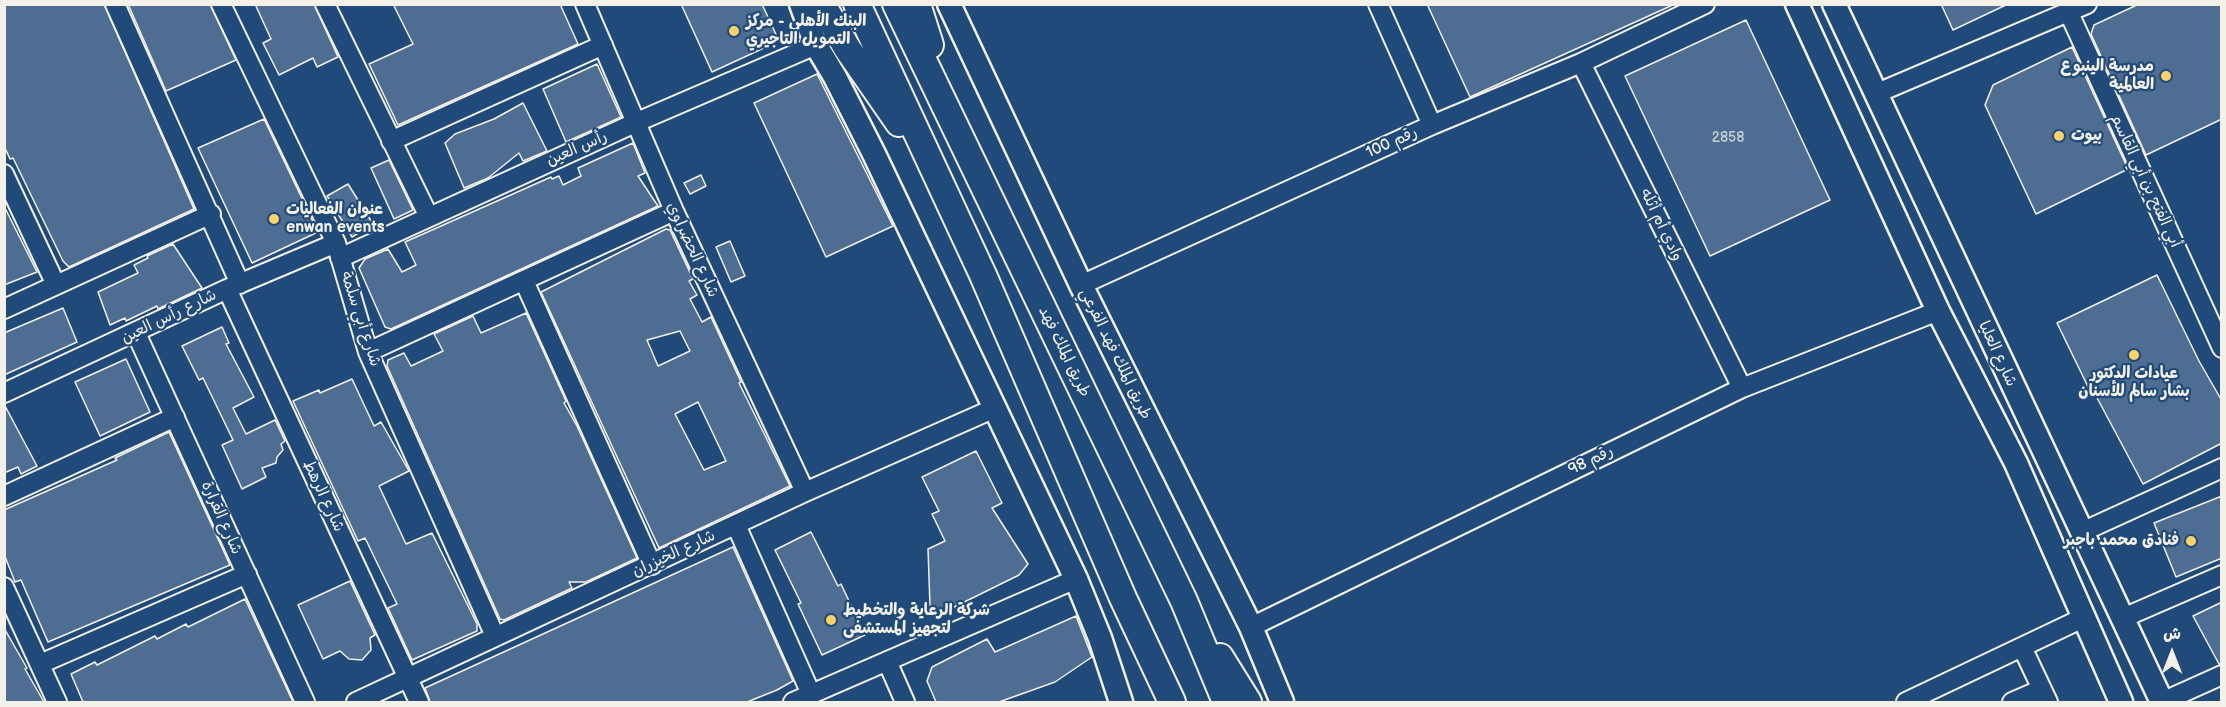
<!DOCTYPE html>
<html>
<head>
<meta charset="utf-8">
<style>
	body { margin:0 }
	#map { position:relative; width:2226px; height:707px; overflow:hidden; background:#1f4a7a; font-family:"Balsamiq Sans","Playpen Sans Arabic",sans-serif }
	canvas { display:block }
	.frame { position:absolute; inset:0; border:6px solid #f4f1e8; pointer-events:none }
	.north { position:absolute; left:2142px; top:623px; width:60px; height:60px; -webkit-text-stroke:4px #1f4a7a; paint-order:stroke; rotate:0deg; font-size:16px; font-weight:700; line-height:24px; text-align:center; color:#f4f1e8 }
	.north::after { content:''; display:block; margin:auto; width:21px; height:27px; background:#f4f1e8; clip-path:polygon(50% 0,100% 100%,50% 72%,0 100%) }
</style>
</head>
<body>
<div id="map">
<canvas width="2226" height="707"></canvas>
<div class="frame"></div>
<div class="north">ش</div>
</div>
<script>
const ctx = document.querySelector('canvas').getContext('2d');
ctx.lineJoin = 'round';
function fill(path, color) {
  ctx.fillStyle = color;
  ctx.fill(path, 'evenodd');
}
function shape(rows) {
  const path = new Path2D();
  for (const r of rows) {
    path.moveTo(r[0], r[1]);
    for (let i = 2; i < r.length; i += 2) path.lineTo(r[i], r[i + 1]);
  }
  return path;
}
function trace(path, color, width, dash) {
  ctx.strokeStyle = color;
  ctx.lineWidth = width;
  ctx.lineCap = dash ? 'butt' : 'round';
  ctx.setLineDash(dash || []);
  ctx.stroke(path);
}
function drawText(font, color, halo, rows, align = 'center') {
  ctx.font = font + ' "Balsamiq Sans","Playpen Sans Arabic",sans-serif';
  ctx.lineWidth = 4.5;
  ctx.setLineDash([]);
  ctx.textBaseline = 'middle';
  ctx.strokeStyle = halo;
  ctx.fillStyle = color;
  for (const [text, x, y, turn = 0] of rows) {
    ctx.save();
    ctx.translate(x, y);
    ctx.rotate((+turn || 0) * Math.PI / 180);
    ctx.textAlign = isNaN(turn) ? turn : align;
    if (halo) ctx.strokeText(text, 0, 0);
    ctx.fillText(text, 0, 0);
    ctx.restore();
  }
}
const building = shape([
	[4,4,104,4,194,209,69,267,63,261,13,158,10,159,4,146,4,4],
	[128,4,210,4,236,60,166,91,128,4],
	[255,4,314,4,338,57,317,67,313,58,279,75,263,43,271,39,255,4],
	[393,4,560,4,578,44,398,125,369,64,413,44,393,4],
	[681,4,762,4,779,41,712,72,681,4],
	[1427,4,1675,4,1470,97,1427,4],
	[1941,4,2008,4,1953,30,1941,4],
	[2139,4,2222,4,2222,119,2146,155,2091,34,2094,25,2139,4],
	[1746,20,1830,200,1710,256,1625,76,1746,20],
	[2072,47,2128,169,2036,214,1985,105,1993,85,2072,47],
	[597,64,621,117,566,142,543,89,597,64],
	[817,74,893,226,826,257,754,103,817,74],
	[523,103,547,151,523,161,519,153,488,178,464,188,445,143,455,134,494,119,523,103],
	[264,119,318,232,252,263,198,148,264,119],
	[633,143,645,173,638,176,658,206,391,329,385,327,359,268,365,259,388,249,402,272,416,265,405,242,551,177,552,179,559,176,563,185,581,176,578,168,633,143],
	[389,160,413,210,394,219,371,168,389,160],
	[701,175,706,186,690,194,684,183,701,175],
	[348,184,373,224,352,237,327,196,348,184],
	[4,206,37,272,4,285,4,206],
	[666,229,670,230,693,279,689,281,697,295,690,299,702,322,711,317,741,382,739,383,790,486,659,548,541,292,666,229],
	[680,331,690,351,658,366,647,340,680,331],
	[698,402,726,461,704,470,675,414,698,402],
	[730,241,745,276,731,282,716,247,730,241],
	[173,244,202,288,158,309,157,306,126,321,125,318,110,325,98,292,138,273,134,265,148,258,147,256,173,244],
	[2157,275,2199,361,2222,401,2222,443,2143,484,2095,394,2092,395,2057,323,2157,275],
	[63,308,77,342,4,375,4,333,63,308],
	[526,313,566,401,564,403,577,426,637,558,586,582,569,582,572,588,504,620,500,619,387,366,388,360,404,353,411,366,443,351,434,334,473,316,481,333,526,313],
	[222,327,229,343,226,344,254,397,233,408,246,434,275,420,285,441,281,444,283,450,277,457,276,463,262,468,266,477,242,489,222,445,233,440,203,378,199,380,182,346,222,327],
	[126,359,150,412,100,436,75,382,126,359],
	[352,379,374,426,381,422,409,471,379,486,406,544,432,533,477,624,477,631,412,660,388,608,397,604,365,538,358,541,293,401,319,390,320,393,352,379],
	[4,404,37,466,21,474,18,467,4,473,4,404],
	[169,432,230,565,48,642,21,580,15,582,4,554,4,510,117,460,115,458,169,432],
	[976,451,1002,503,992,508,1028,564,1019,575,936,616,930,606,928,549,945,541,932,514,939,511,922,477,976,451],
	[2222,496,2222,558,2176,577,2154,523,2222,496],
	[811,532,838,586,841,584,865,635,822,655,798,604,801,603,775,550,811,532],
	[733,547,793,681,777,690,747,702,430,702,425,688,733,547],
	[350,581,375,635,370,638,371,650,362,660,349,659,340,651,323,659,298,605,350,581],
	[245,599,293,702,83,702,71,674,95,662,97,665,155,636,157,639,186,624,188,627,245,599],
	[2222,602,2222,664,2219,664,2193,616,2222,602],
	[1076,616,1092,657,1055,682,999,702,936,702,927,681,932,667,987,639,995,652,1076,616],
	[4,628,27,668,25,669,44,702,4,702,4,628]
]);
fill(building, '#4d6e92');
trace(building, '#f4f1e8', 1.5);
const minor = shape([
	[115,4,240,284],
	[221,4,336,243,368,352,495,636],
	[325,4,429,217],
	[585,4,674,211,805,492],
	[1378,4,1432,125],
	[2069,13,2222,348],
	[1581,63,1742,388],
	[1875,94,2087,4],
	[391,141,603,45],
	[4,174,56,285],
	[340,258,637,122,816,45],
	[524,281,652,565],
	[1081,285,1432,125,1581,63,1705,4],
	[227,289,419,702],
	[4,309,211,214],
	[136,333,305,702],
	[368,352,674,211],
	[4,393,227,289,336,243],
	[4,496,175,417],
	[736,525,811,694],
	[2084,531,2222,468],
	[4,587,57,702],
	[2123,618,2222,575],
	[1251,627,1742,388,1938,311],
	[2022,647,2048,702],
	[887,661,905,702],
	[40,664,247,574],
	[356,702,805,492,995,408],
	[793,702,1076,579],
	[1906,702,2085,617],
	[2012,702,2042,689],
	[2162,702,2222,675]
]);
const major = shape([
	[801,4,816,45,835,77,874,154,1076,579,1100,638,1121,702],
	[949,4,1081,285,1251,627,1282,702],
	[1797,4,1938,311,2016,463,2121,702],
	[1834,4,2162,702]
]);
const highway = shape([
	[822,4,847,48,899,123],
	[857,4,983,275,1123,598,1172,702],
	[896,4,1184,601,1226,702],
	[917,4,930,45],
	[1220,657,1248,702]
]);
trace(minor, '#f4f1e8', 22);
trace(major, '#f4f1e8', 27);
trace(highway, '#f4f1e8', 30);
trace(minor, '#1f4a7a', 18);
trace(major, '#1f4a7a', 22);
trace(highway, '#1f4a7a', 26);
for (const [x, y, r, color] of [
	[734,31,6,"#ffd166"],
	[2166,76,6,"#ffd166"],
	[2059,136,6,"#ffd166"],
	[274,219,6,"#ffd166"],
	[2134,355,6,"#ffd166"],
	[2191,541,6,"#ffd166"],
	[831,620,6,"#ffd166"]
]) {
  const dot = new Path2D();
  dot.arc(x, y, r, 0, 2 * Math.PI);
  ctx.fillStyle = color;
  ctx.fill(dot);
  trace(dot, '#1f4a7a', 2);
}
drawText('14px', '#cad0d2', null, [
	["2858",1728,138]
]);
drawText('bold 16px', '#f4f1e8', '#1f4a7a', [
	["البنك الأهلي - مركز",746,22],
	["التمويل التاجيري",746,40],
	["مدرسة الينبوع",2154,67,"right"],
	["العالمية",2154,85,"right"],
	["بيوت",2071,136],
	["عنوان الفعاليات",286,210],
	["enwan events",286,228],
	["عيادات الدكتور",2134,374,"center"],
	["بشار سالم للأسنان",2134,392,"center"],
	["فنادق محمد باجبر",2179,541,"right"],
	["شركة الرعاية والتخطيط",843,611],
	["لتجهيز المستشفى",843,629]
], 'left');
drawText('16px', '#f4f1e8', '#1f4a7a', [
	["رقم 100",1392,143,-24],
	["رأس العين",577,149,-24],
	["أبي الفتح بن أبي القاسم",2145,181,65],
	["وادي أم أثله",1661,225,64],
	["شارع الحضراوي",692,250,65],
	["شارع رأس العين",169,317,-26],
	["شارع أبي سلمة",360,319,72],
	["طريق الملك فهد",1064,352,64],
	["طريق الملك فهد الفرعي",1115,354,64],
	["شارع العليا",1997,354,65],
	["رقم 98",1591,461,-26],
	["شارع الرهط",323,496,65],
	["شارع القرارة",221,518,66],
	["شارع الخيزران",674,554,-25]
]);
</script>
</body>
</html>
